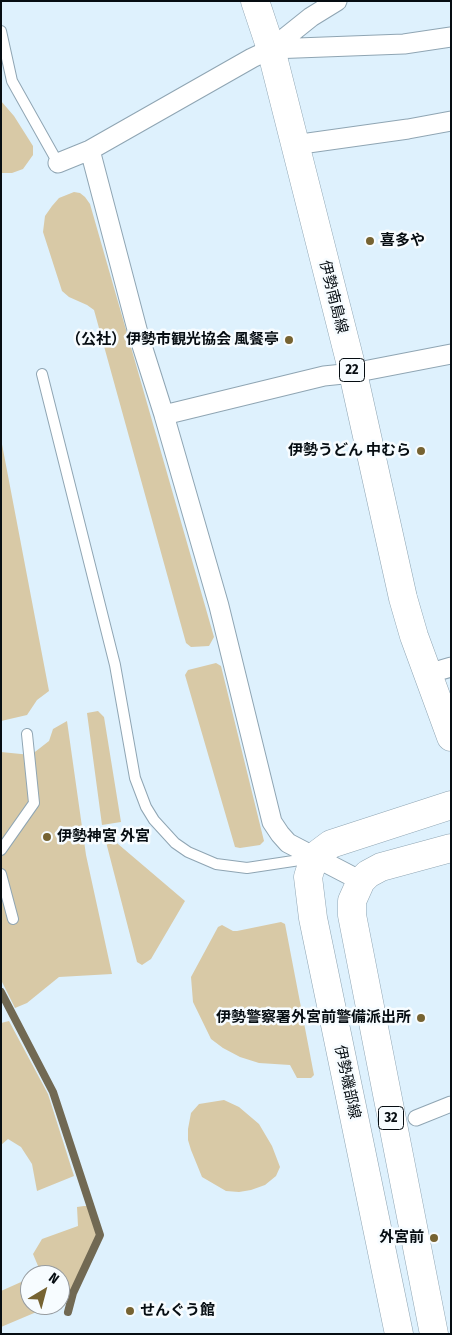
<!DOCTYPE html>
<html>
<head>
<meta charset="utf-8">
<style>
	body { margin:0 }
	#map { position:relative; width:452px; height:1335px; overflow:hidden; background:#def1fd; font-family:"Fira Sans Condensed",sans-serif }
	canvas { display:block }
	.frame { position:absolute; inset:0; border:2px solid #060d12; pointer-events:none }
	.north { position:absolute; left:20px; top:1265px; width:50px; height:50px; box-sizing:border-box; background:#f7fcff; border:1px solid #979ca0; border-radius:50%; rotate:37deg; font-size:14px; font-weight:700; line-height:20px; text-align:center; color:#060d12 }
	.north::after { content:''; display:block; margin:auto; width:18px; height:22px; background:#766332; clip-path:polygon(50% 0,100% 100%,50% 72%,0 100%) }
</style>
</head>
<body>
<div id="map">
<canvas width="452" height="1335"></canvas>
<div class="frame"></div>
<div class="north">N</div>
</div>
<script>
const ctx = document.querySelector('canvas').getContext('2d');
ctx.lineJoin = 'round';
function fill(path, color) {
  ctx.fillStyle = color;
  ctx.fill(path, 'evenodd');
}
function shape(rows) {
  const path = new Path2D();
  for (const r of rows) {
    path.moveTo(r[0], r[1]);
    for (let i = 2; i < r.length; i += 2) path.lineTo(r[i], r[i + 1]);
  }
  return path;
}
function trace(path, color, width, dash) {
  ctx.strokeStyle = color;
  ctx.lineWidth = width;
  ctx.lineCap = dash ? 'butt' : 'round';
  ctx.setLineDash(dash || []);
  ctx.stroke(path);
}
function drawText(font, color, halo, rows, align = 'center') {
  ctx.font = font + ' "Fira Sans Condensed","Noto Sans JP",sans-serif';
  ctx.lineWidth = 5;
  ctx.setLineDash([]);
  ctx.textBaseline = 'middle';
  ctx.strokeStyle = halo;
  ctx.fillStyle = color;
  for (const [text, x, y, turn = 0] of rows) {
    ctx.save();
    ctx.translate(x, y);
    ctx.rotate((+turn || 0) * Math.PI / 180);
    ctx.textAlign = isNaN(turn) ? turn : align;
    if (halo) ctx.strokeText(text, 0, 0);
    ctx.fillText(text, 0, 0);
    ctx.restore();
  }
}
fill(shape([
	[1,101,14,116,33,146,33,155,23,169,12,173,1,173],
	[74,192,80,193,85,197,90,204,214,637,209,646,191,647,186,643,94,310,87,305,69,297,62,291,43,232,45,216,52,206,59,198],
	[1,439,49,691,37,700,27,715,1,721],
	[216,663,221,666,264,841,260,845,240,848,235,847,185,675,188,670],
	[98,711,104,717,121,822,102,825,87,713],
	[67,721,86,855,112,974,59,977,27,1003,15,1008,1,980,1,752,31,755,49,741,53,729],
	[108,838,111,838,185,901,151,959,142,965,137,962,106,842],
	[281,922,285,924,314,1075,311,1078,297,1078,290,1065,259,1063,240,1057,223,1048,211,1039,193,1002,191,977,218,927,222,925,233,931,237,931],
	[9,1021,48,1094,74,1176,37,1191,32,1164,21,1147,8,1139,1,1145,1,1023],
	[224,1100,239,1107,259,1124,272,1146,280,1167,276,1176,265,1185,251,1190,239,1192,226,1191,202,1177,191,1150,188,1140,188,1129,191,1113,199,1104],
	[84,1206,87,1206,97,1234,71,1294,60,1302,60,1275,36,1275,41,1273,33,1254,42,1239,78,1226,77,1207],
	[30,1278,30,1305,53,1305,1,1327,1,1291]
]), '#d8c9a6');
trace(shape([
	[1,992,53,1092,100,1235,73,1293,68,1312]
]), '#716953', 8);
const service = shape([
	[1,31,12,81,58,163],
	[42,374,115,665,135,778,146,807,154,820,175,843,188,852,216,864,247,868,313,858],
	[1,850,34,803,27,734],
	[1,874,13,919]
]);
const pedestrian = shape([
	[416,1118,451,1104]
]);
const minor = shape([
	[271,49,404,44,451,37],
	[294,145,408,129,451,121],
	[90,150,138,333,164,415,219,606,272,822,280,834,288,843,361,881],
	[58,163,90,150,252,58,271,49,311,17,337,1],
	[164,415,324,376,353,373,451,354],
	[427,674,451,667]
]);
const primary = shape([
	[255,1,271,49,353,373,403,598,414,636,451,737],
	[399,1334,313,918,308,877,313,861,319,853,331,844,451,805],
	[434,1334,352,915,352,901,361,881,368,874,381,867,451,848]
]);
trace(service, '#8fa5b3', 12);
trace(pedestrian, '#8fa5b3', 17);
trace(minor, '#8fa5b3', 21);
trace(primary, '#8fa5b3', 29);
trace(service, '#fff', 10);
trace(pedestrian, '#fff', 15);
trace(minor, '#fff', 19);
trace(primary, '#fff', 28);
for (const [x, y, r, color] of [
	[370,241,5,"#766332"],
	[289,340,5,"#766332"],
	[421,451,5,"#766332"],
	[47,837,5,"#766332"],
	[421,1018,5,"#766332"],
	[434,1238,5,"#766332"],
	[130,1311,5,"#766332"]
]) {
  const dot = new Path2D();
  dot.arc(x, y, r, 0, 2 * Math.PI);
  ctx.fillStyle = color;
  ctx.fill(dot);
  trace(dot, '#f7fcff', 2);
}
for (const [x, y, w] of [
	[352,370,25],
	[391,1118,25]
]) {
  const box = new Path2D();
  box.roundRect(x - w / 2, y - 11.5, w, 23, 4);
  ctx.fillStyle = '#f7fcff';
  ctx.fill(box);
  trace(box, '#060d12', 1);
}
drawText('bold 14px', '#060d12', null, [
	["22",352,370],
	["32",391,1118]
]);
drawText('bold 15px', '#060d12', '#f7fcff', [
	["喜多や",380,241,"left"],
	["（公社）伊勢市観光協会 風餐亭",279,340],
	["伊勢うどん 中むら",411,451],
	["伊勢神宮 外宮",57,837,"left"],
	["伊勢警察署外宮前警備派出所",411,1018],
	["外宮前",424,1238],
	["せんぐう館",140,1311,"left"]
], 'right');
drawText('15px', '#060d12', '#f7fcff', [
	["伊勢南島線",333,297,76],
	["伊勢磯部線",347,1082,78]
]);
</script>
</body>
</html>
